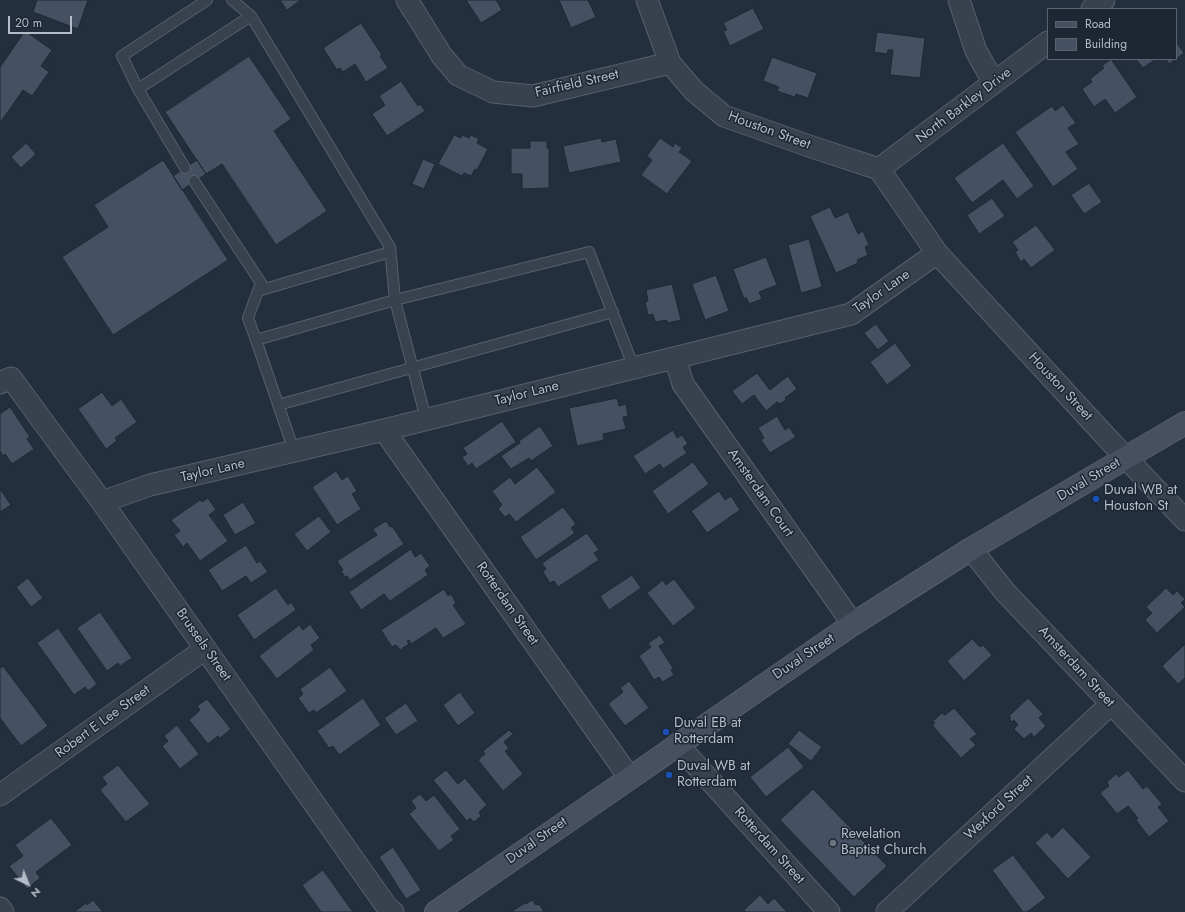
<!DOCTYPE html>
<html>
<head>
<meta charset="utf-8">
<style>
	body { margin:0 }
	#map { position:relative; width:1185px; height:912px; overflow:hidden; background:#242f3e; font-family:Jost,sans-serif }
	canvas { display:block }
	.legend { position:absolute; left:1047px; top:8px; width:130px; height:52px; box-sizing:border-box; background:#1d2633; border:1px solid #59626f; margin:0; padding:5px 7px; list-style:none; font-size:12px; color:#b4bcc9 }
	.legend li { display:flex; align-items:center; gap:8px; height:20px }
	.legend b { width:20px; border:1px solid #59626f }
	.north { position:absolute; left:8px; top:864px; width:40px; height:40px; -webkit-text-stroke:3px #1d2633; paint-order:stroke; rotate:137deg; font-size:11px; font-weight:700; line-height:16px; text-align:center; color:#b4bcc9 }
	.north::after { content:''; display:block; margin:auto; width:14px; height:18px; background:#b4bcc9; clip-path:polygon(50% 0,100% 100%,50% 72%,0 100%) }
	.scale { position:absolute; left:8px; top:16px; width:64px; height:18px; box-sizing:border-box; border:2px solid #b4bcc9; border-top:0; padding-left:5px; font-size:12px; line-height:14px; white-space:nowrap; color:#b4bcc9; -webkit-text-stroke:3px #1d2633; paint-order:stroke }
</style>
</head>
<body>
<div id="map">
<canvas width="1185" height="912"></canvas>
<ul class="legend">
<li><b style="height:5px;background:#465061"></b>Road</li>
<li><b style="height:11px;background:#455162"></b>Building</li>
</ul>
<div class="north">N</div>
<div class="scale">20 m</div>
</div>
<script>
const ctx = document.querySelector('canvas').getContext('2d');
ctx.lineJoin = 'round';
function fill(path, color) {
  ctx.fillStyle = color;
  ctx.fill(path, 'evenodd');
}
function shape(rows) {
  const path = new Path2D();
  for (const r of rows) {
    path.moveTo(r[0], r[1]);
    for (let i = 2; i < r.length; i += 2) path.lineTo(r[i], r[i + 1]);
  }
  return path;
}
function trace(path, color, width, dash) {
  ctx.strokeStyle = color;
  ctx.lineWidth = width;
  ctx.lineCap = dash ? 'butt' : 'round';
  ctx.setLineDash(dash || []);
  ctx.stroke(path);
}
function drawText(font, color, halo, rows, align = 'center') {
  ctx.font = font + ' Jost,sans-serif';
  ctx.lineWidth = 3;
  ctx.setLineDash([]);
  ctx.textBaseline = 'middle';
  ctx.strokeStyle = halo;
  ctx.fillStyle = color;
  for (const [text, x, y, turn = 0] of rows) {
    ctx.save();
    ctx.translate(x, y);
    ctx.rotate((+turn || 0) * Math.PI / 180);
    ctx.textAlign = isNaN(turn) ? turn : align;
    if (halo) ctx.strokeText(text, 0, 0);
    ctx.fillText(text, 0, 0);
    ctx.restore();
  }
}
const building = shape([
	[37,0,88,0,78,29,33,12,37,0],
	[280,0,301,0,287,10,280,0],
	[466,0,496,0,502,10,481,23,466,0],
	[559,0,588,0,596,17,571,28,559,0],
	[753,8,764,29,730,46,723,31,727,30,723,23,753,8],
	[361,23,382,55,380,56,388,68,366,82,355,64,343,72,340,68,337,70,323,48,361,23],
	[25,31,52,50,41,66,49,72,32,96,23,90,0,123,0,67,25,31],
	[877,32,925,38,920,78,890,75,893,50,888,50,887,54,874,52,877,32],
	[1176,42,1184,53,1176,59,1176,42],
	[249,56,291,119,274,131,327,211,276,245,222,164,206,174,165,112,249,56],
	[772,57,817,73,808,98,796,94,795,97,777,91,779,87,763,81,772,57],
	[1111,59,1137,97,1115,113,1105,99,1094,107,1082,89,1092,82,1090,79,1104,68,1102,66,1111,59],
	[1136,59,1156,59,1143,68,1136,59],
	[1166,59,1176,59,1169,64,1166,59],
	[401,81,418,106,420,104,425,111,387,136,372,114,385,105,379,96,401,81],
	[1063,105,1076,123,1068,128,1079,144,1066,152,1078,169,1053,187,1015,132,1052,106,1055,111,1063,105],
	[454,135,461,138,462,135,469,138,471,135,479,139,477,143,488,149,477,170,475,169,471,176,464,173,462,176,438,164,454,135],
	[601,138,602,142,616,139,621,162,569,173,563,146,601,138],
	[660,138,673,147,675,143,682,148,679,152,692,161,667,194,641,175,652,160,647,156,660,138],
	[530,141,547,141,547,148,549,148,549,188,522,189,522,174,511,174,511,148,530,148,530,141],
	[26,143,36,154,21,168,11,157,26,143],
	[1003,143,1034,186,1017,199,1003,180,972,203,954,178,1003,143],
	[423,159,435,164,424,189,412,184,423,159],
	[163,160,228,260,113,335,62,257,108,227,94,205,163,160],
	[197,160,206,174,182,190,173,176,197,160],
	[1089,183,1102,202,1084,214,1071,195,1089,183],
	[992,198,1005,216,979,234,967,215,992,198],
	[830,207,835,218,848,212,858,234,863,231,869,245,865,247,868,255,857,260,858,263,836,273,810,216,830,207],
	[1036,225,1055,250,1031,268,1024,259,1021,262,1015,252,1018,250,1012,242,1036,225],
	[809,239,822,287,801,293,788,245,809,239],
	[766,257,777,285,759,292,762,299,749,304,746,297,744,299,733,269,766,257],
	[716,275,729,311,705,320,692,284,716,275],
	[672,284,681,320,667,323,667,320,655,322,653,314,648,315,645,302,648,301,646,290,672,284],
	[876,324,889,341,878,350,864,333,876,324],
	[895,343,912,366,887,385,870,362,895,343],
	[757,373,770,390,788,376,797,389,785,398,786,400,780,404,777,402,766,411,754,395,742,404,732,391,757,373],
	[102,392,112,406,121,399,137,422,115,438,117,441,106,449,78,409,102,392],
	[617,398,619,406,626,404,628,416,623,417,626,429,603,434,604,440,577,446,569,408,617,398],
	[10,407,30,437,27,439,34,449,12,464,5,454,3,456,0,451,0,414,10,407],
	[777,416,785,430,789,427,796,437,770,453,761,440,764,438,758,428,777,416],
	[502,421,516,442,476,469,472,463,468,466,462,457,467,454,463,448,502,421],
	[540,426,553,446,531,461,529,458,511,469,501,456,520,443,519,441,540,426],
	[673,430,677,438,682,435,688,444,683,447,687,453,663,469,660,464,645,474,633,456,673,430],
	[693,462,709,484,668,514,652,491,693,462],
	[537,467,556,492,516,522,509,514,505,517,498,509,502,505,492,491,510,477,515,484,537,467],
	[336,471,342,480,348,476,357,491,352,494,361,509,337,525,312,487,336,471],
	[0,489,11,505,0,512,0,489],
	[719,491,725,500,731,496,740,510,707,533,691,511,719,491],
	[208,498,216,510,209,515,228,541,200,561,187,543,183,547,174,535,180,531,171,520,200,500,202,502,208,498],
	[243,502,256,523,235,535,223,515,243,502],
	[563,507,576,524,571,528,575,533,536,560,520,537,563,507],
	[319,516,331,532,307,551,294,534,319,516],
	[386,521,390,527,392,526,404,544,350,580,347,576,345,577,341,571,343,570,337,561,377,535,373,529,386,521],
	[587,533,599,550,594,553,599,560,558,587,554,581,550,583,543,572,546,569,542,563,587,533],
	[246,545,257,563,260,561,268,572,251,583,246,576,222,591,208,570,246,545],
	[411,549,415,557,421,553,430,566,425,570,428,575,390,601,384,594,361,610,349,592,411,549],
	[632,575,641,588,609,610,600,596,632,575],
	[28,578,43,598,31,607,16,587,28,578],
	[674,579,696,608,673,626,647,593,663,580,666,585,674,579],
	[276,588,288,605,291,602,296,610,254,640,237,615,276,588],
	[1166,588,1173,595,1177,591,1185,599,1181,603,1185,607,1157,633,1145,620,1152,613,1146,607,1166,588],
	[444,589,448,596,451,594,456,603,453,605,466,624,443,638,436,628,411,644,409,640,407,641,409,644,400,650,396,645,392,647,381,630,444,589],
	[100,612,132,658,120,666,118,663,107,671,77,628,100,612],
	[310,624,320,638,311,645,314,650,277,679,259,656,299,625,303,630,310,624],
	[58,628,97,684,88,691,85,687,74,695,37,643,58,628],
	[660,635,665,643,659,646,673,668,671,670,674,675,663,682,659,677,654,680,639,656,651,647,648,643,660,635],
	[972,639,980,647,983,645,992,655,964,681,947,661,972,639],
	[1185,644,1185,678,1178,684,1162,666,1185,644],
	[3,666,48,726,21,746,0,718,0,668,3,666],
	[330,667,347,691,316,713,314,710,309,713,298,698,303,694,300,689,330,667],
	[629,681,649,708,625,726,608,704,623,692,620,688,629,681],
	[460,692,475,713,458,726,443,705,460,692],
	[363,698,381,725,339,755,333,746,329,748,317,731,363,698],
	[1028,698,1043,714,1039,718,1046,726,1034,737,1031,733,1024,739,1014,729,1018,725,1014,720,1012,722,1009,719,1011,718,1009,716,1028,698],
	[207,699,231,729,220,738,218,736,208,744,189,720,200,710,197,706,207,699],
	[406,703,418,721,396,735,384,718,406,703],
	[954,708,977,734,970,739,976,745,961,758,932,725,935,723,933,721,942,713,945,715,954,708],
	[177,725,199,754,180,769,162,746,168,741,164,736,177,725],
	[509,730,513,734,504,742,509,748,505,751,523,774,503,791,478,760,485,754,483,751,509,730],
	[799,730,822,747,811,761,788,744,799,730],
	[788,747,804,767,766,797,750,777,788,747],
	[118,765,150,804,126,822,100,790,107,784,102,777,118,765],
	[446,770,458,784,465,778,487,805,479,812,481,816,474,822,470,818,467,821,433,780,446,770],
	[1128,770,1143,789,1147,786,1162,804,1158,807,1169,821,1149,837,1136,820,1138,818,1128,806,1117,814,1100,793,1109,786,1107,782,1116,774,1119,777,1128,770],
	[813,789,887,866,854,897,780,820,813,789],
	[420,794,426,801,434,795,460,829,451,836,454,840,439,851,409,814,416,808,411,801,420,794],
	[51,818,72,845,36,872,40,878,27,889,9,866,23,856,15,845,51,818],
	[1063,827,1091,857,1068,879,1035,843,1047,832,1052,838,1063,827],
	[393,847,421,890,406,899,379,857,393,847],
	[1013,855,1046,898,1027,912,1023,912,992,870,1013,855],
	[323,870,353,912,321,912,302,885,323,870],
	[760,895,768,904,774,898,787,912,746,912,744,910,760,895],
	[93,900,103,912,74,912,86,903,87,905,93,900],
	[532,900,536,905,539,904,544,912,511,912,525,903,526,904,532,900]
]);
fill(building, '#455162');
trace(building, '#1f2835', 1);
const lane = shape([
	[232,0,251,16],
	[138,89,122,56,207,0],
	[185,168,138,89,251,16,390,247,395,300,426,419],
	[194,181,261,283,248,318,256,340],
	[258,291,390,252],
	[278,405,613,312],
	[294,451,256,340,395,300,589,252,634,368]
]);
const street = shape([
	[407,0,442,56,458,75,493,92,533,96,670,63],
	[647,0,670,63,694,91,724,116,812,147,879,169],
	[959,0,976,51,994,83],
	[1092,9,1104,0],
	[879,169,937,253,1110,441,1185,520],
	[879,169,1048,42],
	[675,358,683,384,853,624],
	[0,383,11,378,102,502,387,907,393,912],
	[384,430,629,777],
	[102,502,150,485,384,430,851,314,937,253],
	[971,549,1005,592,1185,781],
	[677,744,829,912],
	[0,795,205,649],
	[0,908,3,912],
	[887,912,1111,704]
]);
const secondary = shape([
	[436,912,853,624,971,549,1185,423]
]);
trace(lane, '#565f6c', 12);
trace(street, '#565f6c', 23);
trace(secondary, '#565f6c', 24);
trace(lane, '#38414e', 10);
trace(street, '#38414e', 21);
trace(secondary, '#465061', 22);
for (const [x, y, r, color] of [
	[1096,499,4,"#1a4fb4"],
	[666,732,4,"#1a4fb4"],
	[669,775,4,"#1a4fb4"],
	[833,843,4,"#6b7280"]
]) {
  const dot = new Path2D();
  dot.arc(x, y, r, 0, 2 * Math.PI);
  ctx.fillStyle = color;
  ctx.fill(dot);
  trace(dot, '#1d2633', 1.5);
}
drawText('14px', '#b4bcc9', '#1d2633', [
	["Fairfield Street",577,84,-13],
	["North Barkley Drive",964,106,-37],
	["Houston Street",769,131,20],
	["Taylor Lane",882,292,-35],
	["Houston Street",1060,387,47],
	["Taylor Lane",527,394,-14],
	["Taylor Lane",213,471,-13],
	["Duval Street",1089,480,-31],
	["Amsterdam Court",760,493,55],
	["Rotterdam Street",507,604,55],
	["Brussels Street",203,645,55],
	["Duval Street",804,657,-34],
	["Amsterdam Street",1076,667,47],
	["Robert E Lee Street",103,722,-36],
	["Wexford Street",999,808,-43],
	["Duval Street",537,841,-35],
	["Rotterdam Street",769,846,48]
]);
drawText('14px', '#b4bcc9', '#1d2633', [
	["Duval WB at",1104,491],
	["Houston St",1104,507],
	["Duval EB at",674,724],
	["Rotterdam",674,740],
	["Duval WB at",677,767],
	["Rotterdam",677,783],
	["Revelation",841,835],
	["Baptist Church",841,851]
], 'left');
</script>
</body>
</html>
